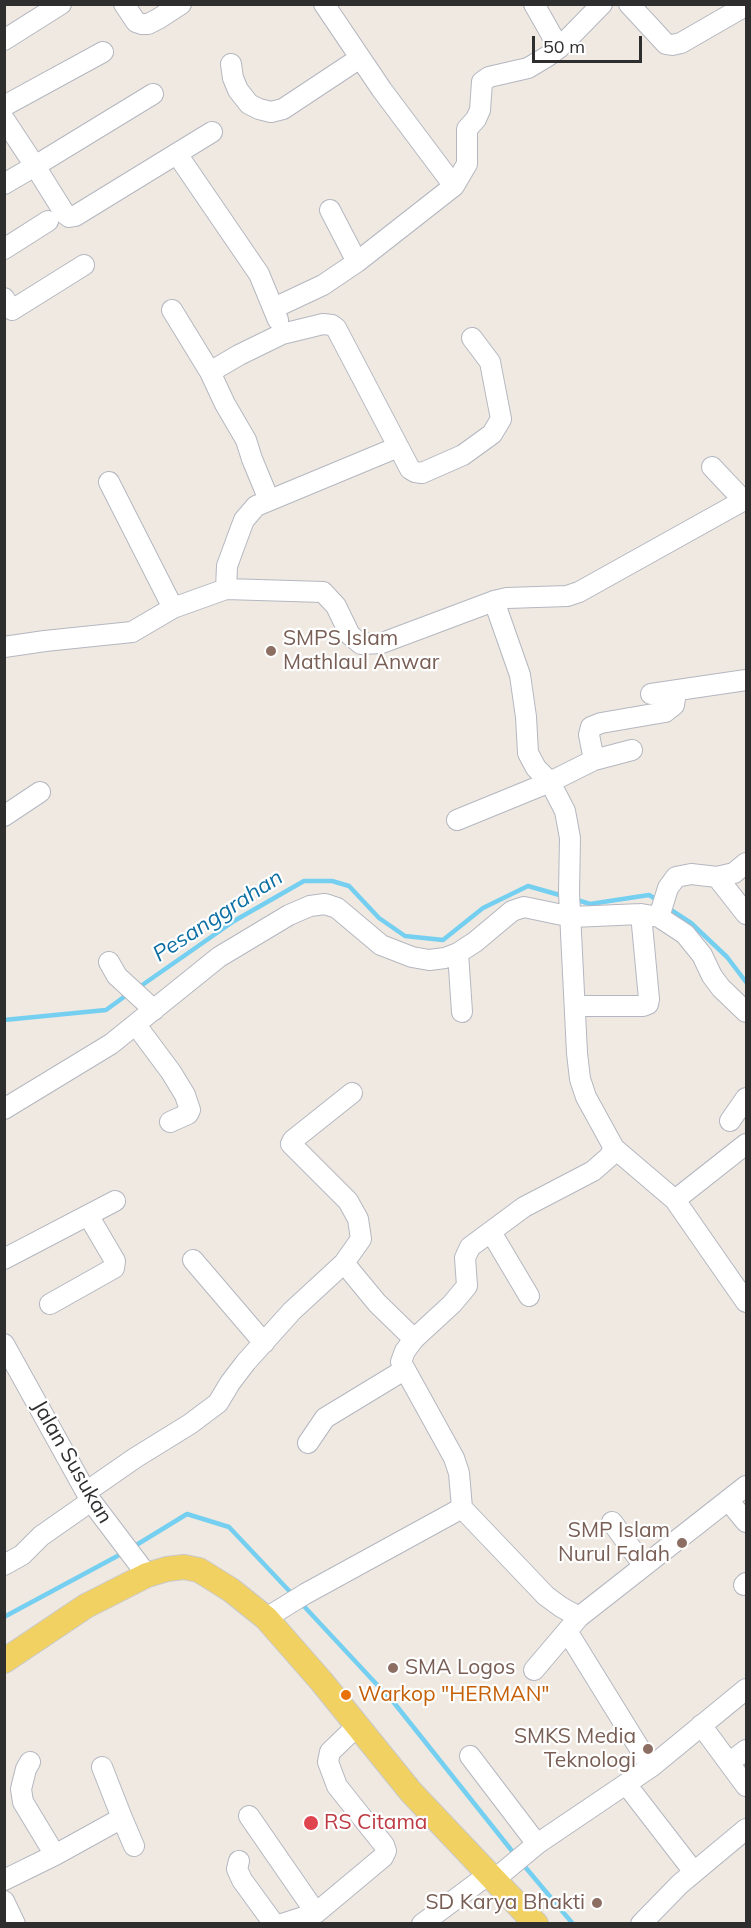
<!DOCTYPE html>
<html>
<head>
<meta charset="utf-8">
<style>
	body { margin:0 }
	#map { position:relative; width:751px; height:1928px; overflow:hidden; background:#efe9e1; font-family:Mulish,sans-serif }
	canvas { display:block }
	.frame { position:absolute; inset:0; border:6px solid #2e2e2e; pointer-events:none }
	.scale { position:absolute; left:532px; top:36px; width:110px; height:27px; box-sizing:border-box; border:3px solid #2e2e2e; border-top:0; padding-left:8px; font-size:18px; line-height:21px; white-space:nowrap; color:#2e2e2e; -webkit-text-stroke:4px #fff; paint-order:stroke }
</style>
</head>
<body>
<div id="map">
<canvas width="751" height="1928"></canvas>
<div class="frame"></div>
<div class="scale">50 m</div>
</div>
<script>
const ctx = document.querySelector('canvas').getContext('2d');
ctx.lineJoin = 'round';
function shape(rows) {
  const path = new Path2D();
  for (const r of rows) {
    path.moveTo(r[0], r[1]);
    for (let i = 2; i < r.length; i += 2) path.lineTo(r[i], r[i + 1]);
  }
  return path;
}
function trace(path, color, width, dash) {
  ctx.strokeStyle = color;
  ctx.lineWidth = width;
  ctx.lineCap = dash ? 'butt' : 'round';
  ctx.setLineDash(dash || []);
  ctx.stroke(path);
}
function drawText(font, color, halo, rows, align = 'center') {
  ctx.font = font + ' Mulish,sans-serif';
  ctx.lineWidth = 4.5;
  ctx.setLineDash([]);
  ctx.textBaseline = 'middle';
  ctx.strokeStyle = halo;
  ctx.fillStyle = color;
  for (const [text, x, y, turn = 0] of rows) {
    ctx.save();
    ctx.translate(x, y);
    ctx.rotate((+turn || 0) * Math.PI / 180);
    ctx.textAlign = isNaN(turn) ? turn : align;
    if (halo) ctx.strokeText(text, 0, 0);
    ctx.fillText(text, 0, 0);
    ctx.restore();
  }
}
trace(shape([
	[574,899,590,904,649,895,659,901],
	[668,908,691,923,727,957,746,982],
	[138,988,234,921,304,881,332,881,349,886,379,918,405,936,443,940,483,908,528,886,563,896],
	[4,1020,106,1010,128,994],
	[133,1547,187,1514,229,1527,294,1596],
	[300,1602,395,1704,516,1856],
	[4,1617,123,1553],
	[521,1862,573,1924]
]), '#75cff0', 4.5);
const minor = shape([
	[124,4,136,22,142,24,148,24,158,19,181,4],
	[324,4,382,90,454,186],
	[534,4,559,48],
	[629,4,666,44,672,45,681,43,740,9,746,7],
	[4,40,61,4],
	[231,64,233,78,238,90,249,104,259,109,271,112,283,109,360,58],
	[4,106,103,52],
	[4,119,35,166,153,94],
	[177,154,259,274,278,320],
	[4,184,35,166,65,214,69,217,75,216,212,132],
	[330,210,357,262],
	[4,249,48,221],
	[4,298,12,310,84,265],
	[274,308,323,285,357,262,454,186,467,164,467,129,476,119,480,110,482,82,489,77,528,68,548,56,559,48,602,4],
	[172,310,210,372,225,404,246,440,252,459,269,500],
	[210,372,239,355,282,334,323,324,332,325,336,328,410,469,415,472,422,473,463,455,492,434,501,419,490,362,472,338],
	[712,467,744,501],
	[109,482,173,608],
	[226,589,227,566,238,536,244,520,256,506,398,447],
	[494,601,520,675,526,717,528,753,536,768,550,782,565,811,570,838,569,893,577,1053,580,1079,586,1097,614,1148,675,1200,746,1144],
	[4,647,45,641,132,632,173,608,226,589,323,592,336,606,350,635,361,644,382,643,494,601,507,598,567,596,579,592,746,499],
	[651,694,746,680],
	[594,760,589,735,591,727,601,723,665,712,674,705,676,692],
	[4,816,40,792],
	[457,820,550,782,594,760,632,750],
	[717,877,746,914],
	[659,917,668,888,676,877,691,874,717,877,734,873,746,863],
	[458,953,462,1012],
	[109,962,117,976,154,1010],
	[575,1006,643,1006,648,1004,649,999,641,914],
	[136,1025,171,1072,185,1095,190,1110,188,1114,170,1122],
	[4,1109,111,1044,219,957,289,915,310,906,325,904,337,908,381,945,412,957,429,960,445,958,458,953,475,942,512,911,524,907,572,917,641,914,659,917,685,934,702,955,712,976,721,988,746,1012],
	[730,1121,746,1098],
	[675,1200,746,1302],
	[491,1232,529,1296],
	[4,1259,115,1201],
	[193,1260,264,1343],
	[344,1263,361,1239,358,1219,348,1201,291,1144,293,1140,352,1093],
	[50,1304,114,1268,115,1261,88,1215],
	[4,1344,91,1501,147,1575],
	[308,1443,325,1418,404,1370],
	[86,1492,135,1458,190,1424,218,1403,230,1383,246,1362,292,1311,344,1263,377,1303,414,1339],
	[728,1500,746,1522],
	[612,1522,644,1566],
	[4,1565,22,1555,41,1536,91,1501],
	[744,1585,746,1583],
	[579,1617,561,1607,546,1596,462,1508,459,1473,454,1458,401,1362,405,1351,414,1339,452,1304,467,1286,465,1258,470,1247,524,1207,593,1171,609,1157,614,1148],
	[266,1618,305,1594,462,1508],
	[567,1631,651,1767],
	[534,1670,579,1617,746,1486],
	[701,1725,746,1786],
	[470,1756,537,1844],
	[30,1762,26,1769,21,1789,23,1802,55,1855],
	[730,1762,746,1750],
	[626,1784,694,1872],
	[249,1816,316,1913],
	[122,1818,134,1846],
	[239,1861,237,1869,242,1880,274,1924],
	[495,1879,537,1844,651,1767,746,1689],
	[4,1880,55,1855,122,1818,102,1767],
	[4,1901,15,1924],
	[282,1924,316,1913,383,1857,386,1851,384,1845,337,1786,328,1762,330,1752,357,1726],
	[422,1924,489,1874],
	[641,1924,680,1884,746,1829]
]);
const major = shape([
	[4,1661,86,1606,147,1575,167,1569,184,1567,199,1570,231,1590,266,1618,322,1682,411,1792,536,1924]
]);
trace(minor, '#b4b7c1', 22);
trace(major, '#c9c9c9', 26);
trace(minor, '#fff', 20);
trace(major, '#f2d163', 24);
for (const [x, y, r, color] of [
	[271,651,6,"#8d6e63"],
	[682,1543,6,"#8d6e63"],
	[393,1668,6,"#8d6e63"],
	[346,1695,6,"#e8710a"],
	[648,1749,6,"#8d6e63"],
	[311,1823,8,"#e0444e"],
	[597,1903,6,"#8d6e63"]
]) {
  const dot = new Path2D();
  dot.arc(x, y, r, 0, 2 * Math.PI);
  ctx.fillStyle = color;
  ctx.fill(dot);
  trace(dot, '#fff', 2);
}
drawText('21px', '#785e54', '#fff', [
	["SMPS Islam",283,639,"left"],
	["Mathlaul Anwar",283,663,"left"],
	["SMP Islam",670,1531],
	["Nurul Falah",670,1555],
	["SMA Logos",405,1668,"left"],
	["SMKS Media",636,1737],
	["Teknologi",636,1761],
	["SD Karya Bhakti",585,1903]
], 'right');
drawText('21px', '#2e2e2e', '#fff', [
	["Jalan Susukan",72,1462,60]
]);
drawText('21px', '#c56008', '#fff', [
	["Warkop \"HERMAN\"",358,1695]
], 'left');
drawText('21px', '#be3a42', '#fff', [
	["RS Citama",324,1823]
], 'left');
drawText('italic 22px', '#0d6fa3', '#fff', [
	["Pesanggrahan",218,916,-33]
]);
</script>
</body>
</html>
